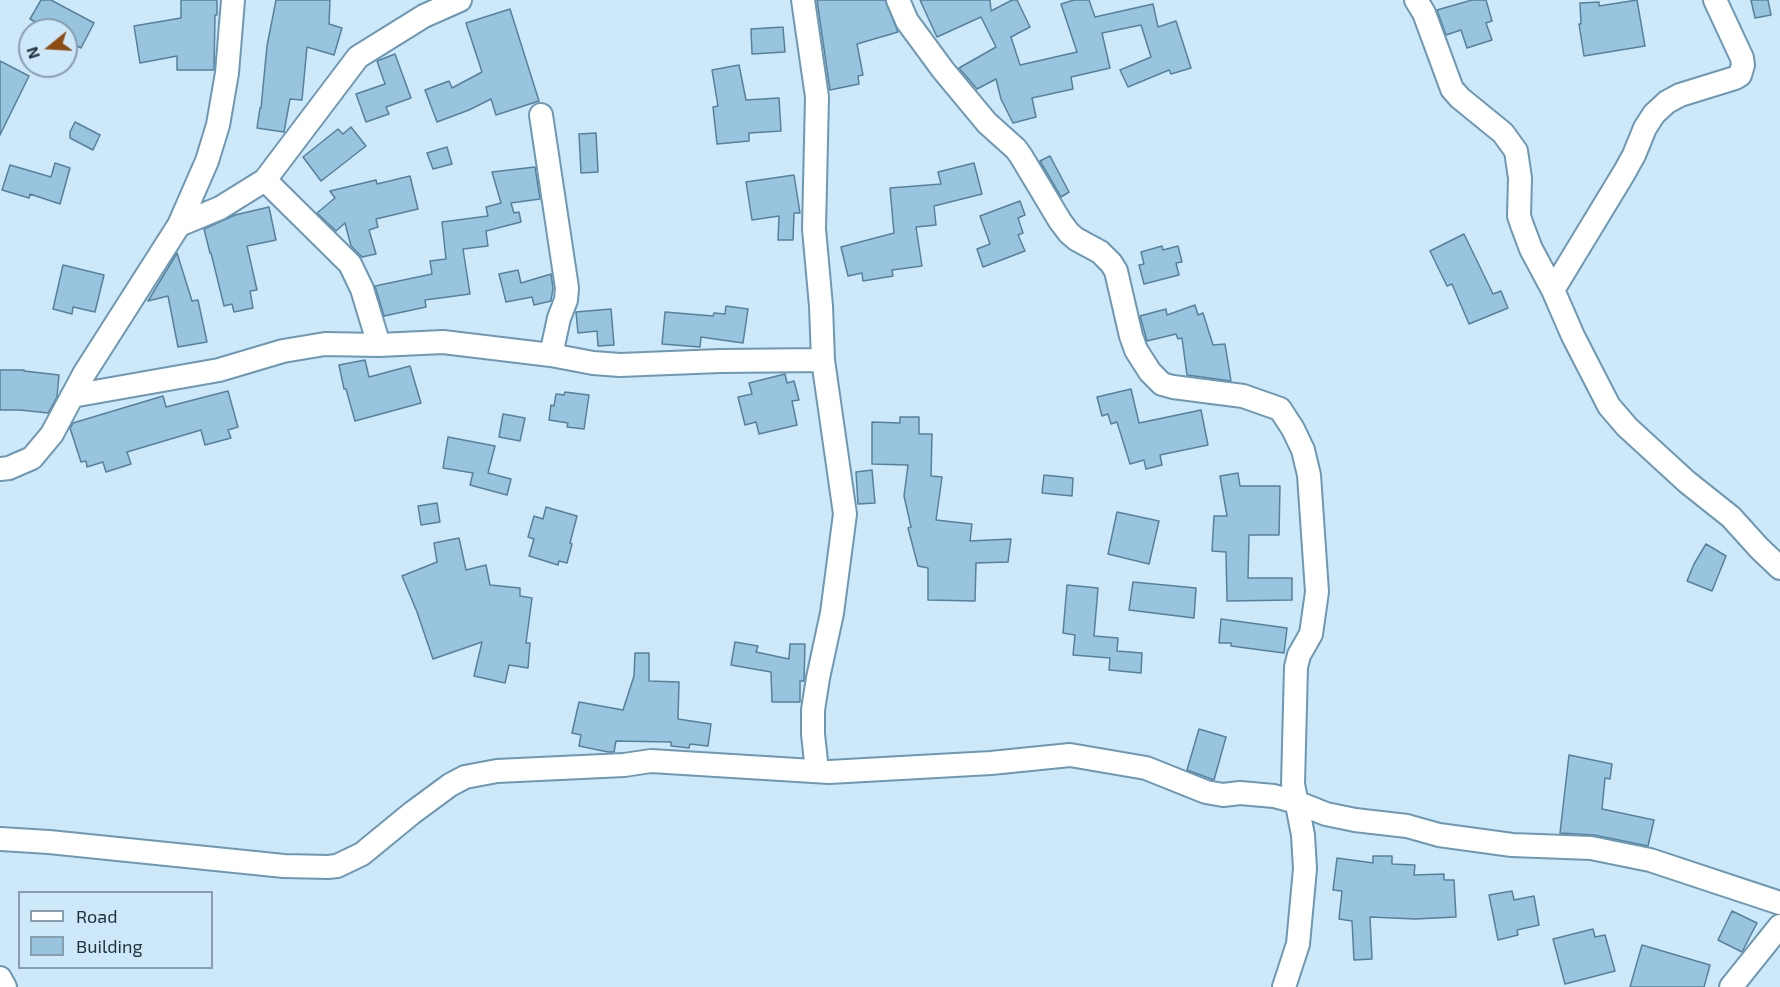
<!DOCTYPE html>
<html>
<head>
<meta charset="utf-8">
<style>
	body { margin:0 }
	#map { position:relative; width:1780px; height:987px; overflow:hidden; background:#cde8f9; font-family:"Exo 2",sans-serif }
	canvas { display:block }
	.legend { position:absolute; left:18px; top:891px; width:195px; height:78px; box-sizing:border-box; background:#cde8f9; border:2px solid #879fad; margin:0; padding:8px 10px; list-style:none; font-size:18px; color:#1f313c }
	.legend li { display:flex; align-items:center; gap:12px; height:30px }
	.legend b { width:30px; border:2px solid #879fad }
	.north { position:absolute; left:18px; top:18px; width:60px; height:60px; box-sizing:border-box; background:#cde8f9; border:2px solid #879fad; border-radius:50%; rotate:252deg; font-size:16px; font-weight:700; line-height:24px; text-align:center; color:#1f313c }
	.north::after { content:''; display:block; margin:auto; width:21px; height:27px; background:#8c4c14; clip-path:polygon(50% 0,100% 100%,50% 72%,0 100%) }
</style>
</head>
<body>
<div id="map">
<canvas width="1780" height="987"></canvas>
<ul class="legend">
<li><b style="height:8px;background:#fff"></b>Road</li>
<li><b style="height:16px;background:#98c4e0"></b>Building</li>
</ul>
<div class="north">N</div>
</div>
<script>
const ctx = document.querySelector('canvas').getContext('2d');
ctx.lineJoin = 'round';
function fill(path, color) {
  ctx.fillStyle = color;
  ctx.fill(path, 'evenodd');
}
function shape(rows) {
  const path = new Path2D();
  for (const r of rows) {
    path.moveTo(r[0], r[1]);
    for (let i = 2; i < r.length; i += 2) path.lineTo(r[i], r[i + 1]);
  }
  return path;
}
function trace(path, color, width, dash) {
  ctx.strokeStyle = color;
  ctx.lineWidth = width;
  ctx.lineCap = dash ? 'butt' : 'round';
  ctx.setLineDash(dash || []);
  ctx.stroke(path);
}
const building = shape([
	[41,0,51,0,94,23,81,48,66,40,66,30,33,30,37,23,30,19,41,0],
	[181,0,217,0,217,15,215,15,214,70,177,70,177,56,140,63,134,26,181,18,181,0],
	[276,0,330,0,329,24,342,28,334,55,307,47,302,100,290,99,284,132,257,128,260,108,261,108,267,46,276,0],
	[817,0,885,0,898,32,857,44,863,75,858,76,859,84,830,90,817,0],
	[920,0,990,0,991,11,1012,0,1017,0,1030,27,1011,37,1020,65,1077,52,1061,4,1074,0,1089,0,1095,17,1153,4,1158,27,1176,21,1191,68,1171,74,1169,70,1128,87,1120,70,1151,57,1141,25,1102,33,1110,68,1071,77,1073,89,1032,98,1036,117,1013,123,1001,99,996,79,977,89,959,68,996,47,981,17,937,37,920,0],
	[1472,0,1486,0,1492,21,1486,23,1492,40,1467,48,1461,30,1446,35,1437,10,1472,0],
	[1637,0,1645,46,1584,56,1579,24,1581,24,1580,3,1599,2,1599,6,1637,0],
	[1751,0,1768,0,1771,15,1755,18,1751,0],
	[510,9,539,101,496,115,491,99,469,110,437,122,425,90,449,81,452,88,482,72,466,23,510,9],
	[783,27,785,52,752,54,751,29,783,27],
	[395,54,411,98,386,107,389,114,366,122,356,94,385,84,377,61,395,54],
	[0,61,29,76,0,135,0,61],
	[739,65,746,100,779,98,781,131,749,133,749,141,717,144,713,107,718,106,712,70,739,65],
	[75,122,100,135,93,150,70,138,70,132,75,122],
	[351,127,366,146,321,181,303,157,338,129,343,134,351,127],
	[596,133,598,172,581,173,579,134,596,133],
	[447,147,452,164,433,169,427,153,447,147],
	[1050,156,1069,192,1061,197,1040,161,1050,156],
	[55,163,70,168,60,204,30,194,29,198,2,190,10,165,51,177,55,163],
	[974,163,982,194,934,206,936,225,916,227,922,266,892,270,893,276,863,281,862,273,848,276,841,247,894,233,890,188,941,184,938,172,974,163],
	[535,167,540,199,511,203,514,213,519,212,521,222,486,231,488,246,463,249,470,294,425,300,426,307,384,316,375,286,432,274,430,261,446,259,442,222,488,216,486,207,501,203,492,172,535,167],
	[794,175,800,213,794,213,793,240,778,240,779,216,752,220,746,182,794,175],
	[410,176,418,209,376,219,378,227,369,230,376,254,362,257,351,246,345,223,336,231,317,213,335,198,330,191,376,180,377,184,410,176],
	[1020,201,1025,215,1018,218,1023,233,1018,235,1025,251,983,267,977,249,990,244,980,216,1020,201],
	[269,207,276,240,247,246,257,290,250,291,253,308,234,312,232,304,224,306,211,253,210,253,204,229,235,215,269,207],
	[1464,234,1493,294,1501,291,1508,308,1469,324,1452,284,1447,286,1430,251,1464,234],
	[1162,246,1163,250,1178,246,1182,262,1176,263,1179,275,1144,284,1139,265,1144,264,1141,252,1162,246],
	[177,253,192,301,198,300,207,342,178,347,168,296,148,301,177,253],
	[63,265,104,275,95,312,73,307,72,314,53,309,63,265],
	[518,270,521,283,551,274,553,288,551,301,534,305,532,297,506,302,499,274,518,270],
	[1195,305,1198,315,1203,313,1213,345,1225,344,1231,381,1187,375,1182,338,1178,339,1176,334,1147,341,1140,316,1166,309,1167,315,1195,305],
	[726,306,748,309,743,343,701,337,700,347,662,344,665,312,713,316,714,313,725,314,726,306],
	[611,309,614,345,598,346,597,331,578,333,576,312,611,309],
	[365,360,369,377,410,366,421,403,355,421,346,389,344,389,339,365,365,360],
	[0,370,24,370,24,371,59,375,57,397,48,413,20,410,0,410,0,370],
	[785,374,787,383,794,381,799,400,792,401,797,425,759,434,756,422,745,425,738,397,752,394,749,383,785,374],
	[1131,389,1139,423,1201,410,1208,445,1160,455,1162,465,1146,469,1144,460,1130,464,1117,422,1111,424,1108,414,1102,416,1097,397,1131,389],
	[228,391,238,427,228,430,231,438,205,445,201,430,127,452,131,464,106,472,103,462,87,467,86,461,81,462,70,428,73,423,163,396,166,407,228,391],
	[565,392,589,395,584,429,567,427,568,423,549,420,551,405,554,406,556,394,564,395,565,392],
	[503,414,525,418,520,441,499,437,503,414],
	[900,417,919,417,919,434,932,434,931,476,942,477,936,520,972,524,970,541,1011,539,1008,562,976,563,975,601,928,600,928,568,918,566,908,528,911,527,904,496,908,465,872,464,872,422,900,423,900,417],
	[448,437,495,446,488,473,511,479,507,495,470,485,473,473,443,468,448,437],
	[872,470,875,503,858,504,856,472,872,470],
	[1238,473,1240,486,1280,486,1279,535,1249,535,1248,578,1292,578,1292,600,1227,601,1226,552,1212,551,1214,516,1227,516,1220,476,1238,473],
	[1044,475,1073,478,1072,496,1042,493,1044,475],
	[437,503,440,522,421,525,418,506,437,503],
	[546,507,577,516,570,543,572,544,567,563,559,561,558,565,529,556,534,539,528,537,534,516,543,519,546,507],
	[1117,512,1159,521,1149,564,1108,554,1117,512],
	[459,538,466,570,486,565,490,585,520,588,520,596,532,598,526,643,530,643,528,668,509,665,505,683,474,676,482,642,433,659,417,612,402,576,437,562,434,543,459,538],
	[1706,544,1726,556,1712,591,1687,581,1694,564,1706,544],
	[1133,582,1196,588,1194,618,1129,610,1133,582],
	[1067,585,1098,588,1094,636,1118,638,1117,651,1142,653,1141,673,1109,670,1110,658,1073,655,1075,635,1063,633,1067,585],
	[1221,619,1287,628,1284,653,1231,646,1231,643,1219,643,1221,619],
	[735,642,758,646,756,652,789,659,790,644,805,644,804,681,800,681,800,702,772,702,771,672,731,665,735,642],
	[635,653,649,653,649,681,679,682,678,719,711,724,708,746,690,744,689,748,671,746,671,742,616,741,614,752,608,752,579,746,581,735,572,733,579,702,623,710,634,676,635,653],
	[1199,729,1226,737,1214,780,1187,770,1199,729],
	[1569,755,1612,764,1610,779,1605,778,1602,809,1654,820,1648,846,1594,835,1560,833,1569,755],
	[1373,856,1392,856,1392,864,1415,865,1414,875,1444,874,1444,880,1454,880,1456,917,1415,919,1370,917,1372,959,1354,960,1352,921,1339,919,1342,891,1333,890,1337,858,1373,863,1373,856],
	[1512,891,1514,900,1534,896,1539,925,1517,930,1518,935,1498,940,1489,895,1512,891],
	[1732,911,1757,923,1742,952,1718,940,1732,911],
	[1593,929,1595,937,1605,935,1615,971,1565,984,1553,939,1593,929],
	[1642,945,1710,965,1704,987,1630,987,1642,945]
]);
fill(building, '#98c4e0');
trace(building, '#57819b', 1.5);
const minor = shape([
	[803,0,817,97,814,229,821,306,823,360,845,514,832,613,818,678,813,710,813,734,817,771],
	[898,0,907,21,943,70,987,123,1016,149,1021,156,1060,221,1069,233,1076,239,1100,252,1111,263,1116,271,1131,336,1136,350,1150,372,1162,384,1173,387,1243,396,1280,409,1293,429,1303,450,1309,475,1317,592,1311,634,1299,655,1296,667,1293,784,1303,835,1305,869,1298,944,1284,987],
	[1416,0,1424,13,1452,89,1460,98,1503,133,1516,151,1520,178,1519,216,1522,225,1531,249,1553,290,1573,336,1609,406,1627,427,1687,482,1731,517,1759,548,1780,568],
	[541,115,567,288,566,300,559,318,551,355],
	[265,180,350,264,362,289,379,345],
	[179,225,220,208,265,180,358,57,424,16,460,0],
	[1553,290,1624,173,1634,155,1645,128,1654,114,1667,102,1680,95,1735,78,1740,75,1743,65,1742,58,1715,0],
	[72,396,219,370,283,351,325,344,379,345,443,342,551,355,593,363,620,365,720,361,823,360],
	[0,469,9,468,32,458,52,434,84,374,179,225,207,161,218,125,227,73,233,0],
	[0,839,49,842,284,866,328,867,337,866,362,854,412,813,450,785,465,777,497,771,624,765,651,761,829,772,991,763,1070,755,1146,768,1206,792,1223,795,1240,793,1274,796,1296,802,1326,814,1355,820,1407,826,1439,835,1512,845,1591,848,1650,860,1780,903],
	[0,978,5,987],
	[1731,987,1780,926]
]);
trace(minor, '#6d98b3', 26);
trace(minor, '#fff', 22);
</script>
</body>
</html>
